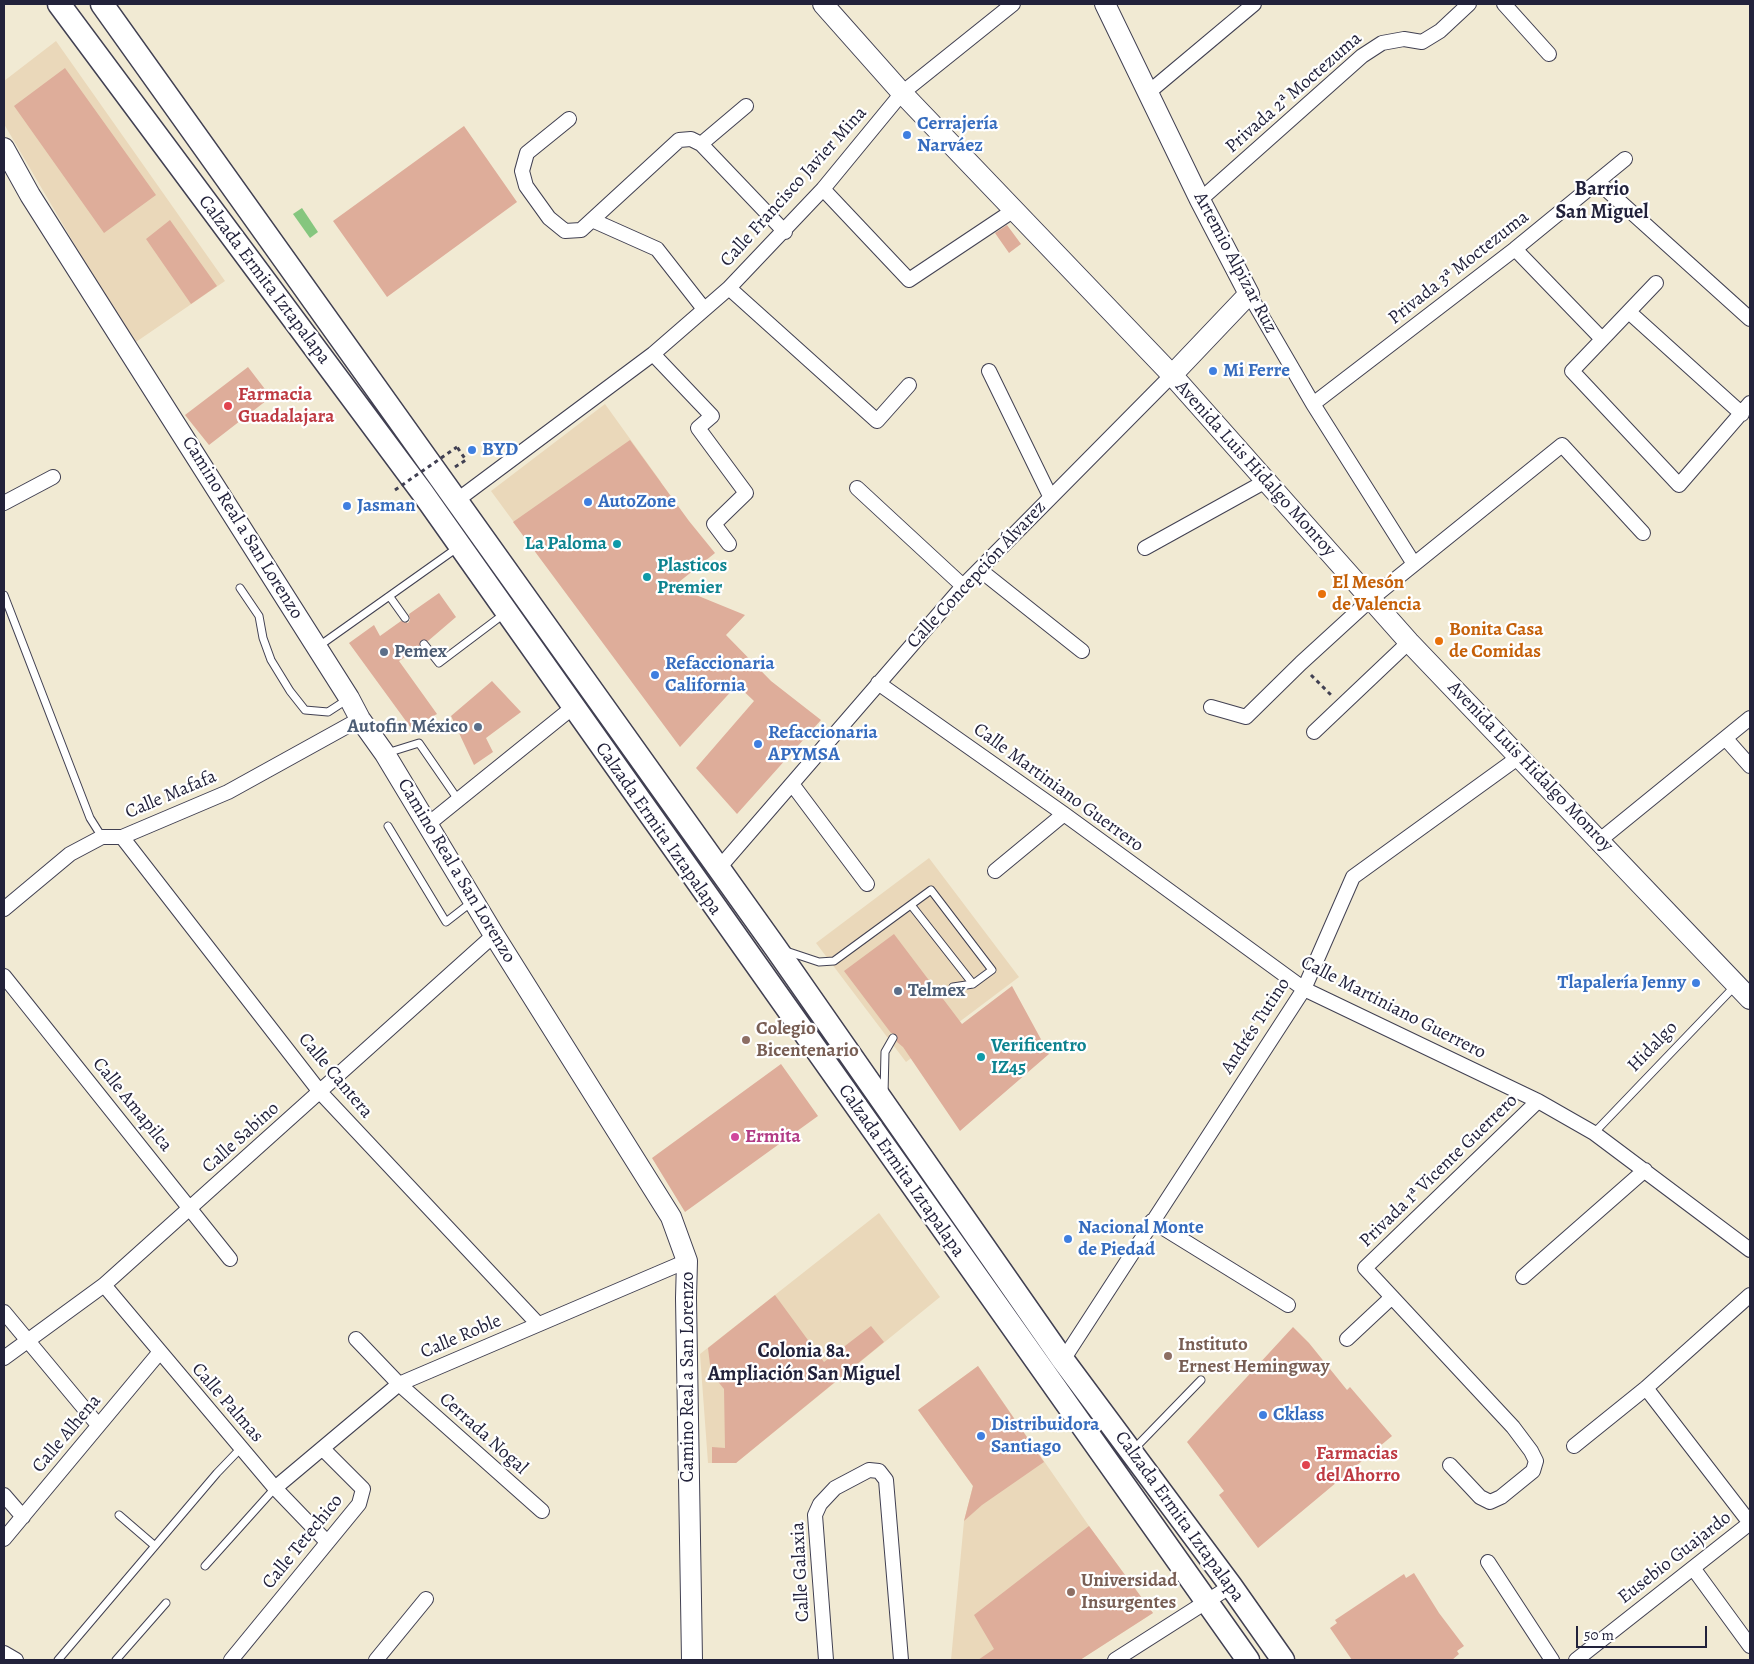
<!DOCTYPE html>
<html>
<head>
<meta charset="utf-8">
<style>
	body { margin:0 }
	#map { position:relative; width:1754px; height:1664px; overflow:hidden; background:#f1ead3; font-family:Alegreya,serif }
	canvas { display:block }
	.frame { position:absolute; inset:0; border:5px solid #22223b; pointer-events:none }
	.scale { position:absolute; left:1576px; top:1626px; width:131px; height:22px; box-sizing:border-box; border:2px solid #22223b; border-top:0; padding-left:6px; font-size:15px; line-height:18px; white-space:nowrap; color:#22223b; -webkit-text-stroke:4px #fff; paint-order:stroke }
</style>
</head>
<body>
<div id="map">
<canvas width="1754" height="1664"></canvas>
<div class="frame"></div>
<div class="scale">50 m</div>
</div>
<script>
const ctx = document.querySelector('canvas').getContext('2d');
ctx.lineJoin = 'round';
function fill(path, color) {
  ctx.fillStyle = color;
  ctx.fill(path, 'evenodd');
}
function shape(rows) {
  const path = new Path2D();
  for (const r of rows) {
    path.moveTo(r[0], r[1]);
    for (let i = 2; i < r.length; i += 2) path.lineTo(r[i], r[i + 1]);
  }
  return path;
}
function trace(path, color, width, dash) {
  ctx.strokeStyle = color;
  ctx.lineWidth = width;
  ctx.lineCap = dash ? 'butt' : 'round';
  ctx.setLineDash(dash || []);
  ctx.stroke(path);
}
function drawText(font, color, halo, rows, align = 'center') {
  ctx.font = font + ' Alegreya,serif';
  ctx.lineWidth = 4.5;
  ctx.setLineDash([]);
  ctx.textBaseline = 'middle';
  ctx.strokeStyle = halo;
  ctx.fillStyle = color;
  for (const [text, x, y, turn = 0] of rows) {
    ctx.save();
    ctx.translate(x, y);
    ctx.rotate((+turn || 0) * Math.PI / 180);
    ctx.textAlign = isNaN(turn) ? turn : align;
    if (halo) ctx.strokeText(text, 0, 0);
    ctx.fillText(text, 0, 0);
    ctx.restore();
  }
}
fill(shape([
	[56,41,225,281,133,344,4,124,4,81],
	[605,404,661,482,546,566,491,491],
	[929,858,1019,977,906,1062,816,943],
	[879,1213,940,1297,736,1463,708,1463,700,1354],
	[978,1366,1089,1526,1153,1613,1080,1660,951,1660,964,1521,973,1486,918,1410]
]), '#ead8ba');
fill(shape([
	[302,208,318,232,310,238,293,214]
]), '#85c67e');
fill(shape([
	[65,68,156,195,104,233,14,106],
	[464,126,517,202,387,297,333,221],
	[170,220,217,286,191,304,146,239],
	[1007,225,1021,244,1009,253,995,233],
	[248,367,271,397,209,445,185,415],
	[630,440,689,521,715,553,674,586,745,615,726,635,771,681,821,720,737,814,696,768,754,701,737,685,680,747,513,522],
	[439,593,456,617,428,641,421,640,420,647,399,661,437,714,411,728,349,643,374,625,380,636,401,621,408,623,410,620,409,614],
	[492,681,521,712,486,738,493,752,474,765,451,716],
	[894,934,962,1024,1012,986,1049,1054,960,1131,903,1047,897,1042,897,1035,891,1033,844,971],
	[781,1064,818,1116,685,1212,652,1158],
	[775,1295,824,1362,871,1326,884,1342,736,1463,712,1463,712,1447,725,1448,724,1389,711,1373,708,1348],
	[1293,1327,1309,1343,1347,1390,1350,1387,1392,1436,1258,1548,1219,1495,1224,1491,1187,1442],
	[978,1366,1044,1462,982,1505,964,1521,973,1486,918,1410],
	[1089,1526,1153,1613,1080,1660,978,1660,994,1649,974,1615],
	[1414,1573,1439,1613,1464,1646,1457,1651,1459,1654,1452,1660,1352,1660,1330,1628,1337,1623,1335,1620,1404,1574,1406,1578]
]), '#dead9a');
const lane = shape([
	[240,588,259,616,263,638,271,660,290,691,305,710,328,712,348,699],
	[4,595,90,818,102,837],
	[390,597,405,618],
	[424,644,439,663,504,614],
	[319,646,457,548],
	[387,753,419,743,459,801],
	[388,826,446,922,473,901],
	[911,905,973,984],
	[786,951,819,962,834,961,931,890,992,970,973,984,953,987],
	[884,1094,885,1052,893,1038],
	[1594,1133,1735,986],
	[1134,1449,1201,1380],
	[119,1515,155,1546],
	[205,1566,275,1488],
	[58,1660,217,1473,241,1448],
	[116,1660,166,1603]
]);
const street = shape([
	[1504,4,1549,54],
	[1149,92,1254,4],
	[569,119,527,153,522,171,526,186,549,218,565,231,581,230,679,140,691,139,701,144,785,232],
	[701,144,746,106],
	[1598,182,1750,319],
	[823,189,909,280,1014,210],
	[1200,200,1362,56,1382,43,1404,39,1422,42,1440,31,1469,4],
	[592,220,657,249,704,309],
	[1515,249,1602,339],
	[1656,283,1572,371,1679,485,1750,403],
	[729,288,877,421,909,385],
	[1249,294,1313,404,1414,564],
	[1629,312,1742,414],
	[653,354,712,416,698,428,746,493,714,524,729,544],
	[989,371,1050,496],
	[1313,404,1515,249,1625,159],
	[857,488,963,586],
	[456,501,653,354,729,288,823,189,902,93,1013,4],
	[4,503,53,477],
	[1145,548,1266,481],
	[980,570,1082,651],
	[878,683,1064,814,1304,989,1538,1101,1594,1133,1750,1250],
	[1211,707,1246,717,1301,663,1371,599,1562,445,1643,533],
	[1314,732,1409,642],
	[1726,739,1750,766],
	[792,784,867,884],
	[427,825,572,708],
	[122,837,320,1092,538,1324],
	[1600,840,1750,718],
	[719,868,963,586,1172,375],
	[995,871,1064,814],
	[4,909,70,854,102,837,122,837,228,792,360,719],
	[4,976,230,1259],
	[1152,1221,1288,1305],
	[1523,1277,1645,1170],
	[104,1285,275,1488,327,1542],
	[4,1312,98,1425],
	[356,1339,399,1384,542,1511],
	[1347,1339,1392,1297],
	[4,1358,104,1285,494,935],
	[1063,1360,1304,989,1353,877,1519,757],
	[1646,1388,1750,1523],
	[1574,1446,1646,1388,1750,1295],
	[1450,1465,1480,1497,1490,1502,1501,1497,1533,1471,1536,1461,1531,1451,1513,1427,1365,1268,1538,1101],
	[275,1488,399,1384,687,1261],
	[4,1495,23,1517],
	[4,1539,159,1353],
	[1488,1562,1552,1660],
	[1693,1568,1750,1646],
	[4,1653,16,1660],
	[231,1660,359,1504,363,1489,323,1449],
	[376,1660,426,1599],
	[826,1660,815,1515,820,1504,835,1488,869,1470,879,1471,886,1480,901,1660],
	[1115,1660,1231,1586],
	[1576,1660,1750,1523]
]);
const secondary = shape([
	[823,4,902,93,1172,375,1409,642,1750,999],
	[1105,4,1200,200,1249,294,1172,375],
	[4,148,30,195,349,698,360,719,385,754,494,935,671,1217,687,1261,686,1298,692,1660]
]);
const primary = shape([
	[59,4,422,492,1248,1660],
	[102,4,775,947,1063,1360,1231,1586,1283,1660]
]);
trace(lane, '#414052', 9);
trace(street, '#414052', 16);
trace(secondary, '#414052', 22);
trace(primary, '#414052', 25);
trace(shape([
	[455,467,466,460,457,447],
	[1311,675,1331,695]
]), '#414052', 3, [4, 4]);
trace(lane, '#fff', 7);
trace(street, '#fff', 14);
trace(secondary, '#fff', 20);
trace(primary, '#fff', 22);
trace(shape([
	[395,490,457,447]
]), '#414052', 3, [4, 4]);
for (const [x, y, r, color] of [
	[907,135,5,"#3f7fe0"],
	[1213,371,5,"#3f7fe0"],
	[228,406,5,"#e0444e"],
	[472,450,5,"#3f7fe0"],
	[588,502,5,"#3f7fe0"],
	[347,506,5,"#3f7fe0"],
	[617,544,5,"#0f9aa8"],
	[647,577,5,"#0f9aa8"],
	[1322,594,5,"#e8710a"],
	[1439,641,5,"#e8710a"],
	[384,652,5,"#5c6f8a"],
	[655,675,5,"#3f7fe0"],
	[478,727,5,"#5c6f8a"],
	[758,744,5,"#3f7fe0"],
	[1696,983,5,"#3f7fe0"],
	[898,991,5,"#5c6f8a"],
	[746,1040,5,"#8d6e63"],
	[981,1057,5,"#0f9aa8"],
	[735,1137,5,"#d1479c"],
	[1068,1239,5,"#3f7fe0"],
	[1168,1356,5,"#8d6e63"],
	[1263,1415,5,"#3f7fe0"],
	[981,1436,5,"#3f7fe0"],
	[1306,1465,5,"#e0444e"],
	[1071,1592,5,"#8d6e63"]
]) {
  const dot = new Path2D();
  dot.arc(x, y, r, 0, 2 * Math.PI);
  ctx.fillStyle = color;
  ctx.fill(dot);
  trace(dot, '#fff', 2);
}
drawText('19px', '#22223b', '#fff', [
	["Privada 2ª Moctezuma",1294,93,-41],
	["Calle Francisco Javier Mina",794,187,-48],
	["Artemio Alpizar Ruz",1235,263,62],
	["Privada 3ª Moctezuma",1459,268,-38],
	["Calzada Ermita Iztapalapa",264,280,53],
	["Avenida Luis Hidalgo Monroy",1255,469,48],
	["Camino Real a San Lorenzo",242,528,58],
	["Calle Concepción Álvarez",977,575,-47],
	["Avenida Luis Hidalgo Monroy",1530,767,46],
	["Calle Martiniano Guerrero",1058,788,36],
	["Calle Mafafa",171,795,-23],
	["Calzada Ermita Iztapalapa",658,829,55],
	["Camino Real a San Lorenzo",456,871,59],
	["Calle Martiniano Guerrero",1393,1008,27],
	["Andrés Tutino",1256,1026,-57],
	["Hidalgo",1653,1047,-46],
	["Calle Cantera",335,1076,50],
	["Calle Amapilca",132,1105,51],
	["Calle Sabino",241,1138,-42],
	["Calzada Ermita Iztapalapa",901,1171,55],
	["Privada 1ª Vicente Guerrero",1439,1171,-44],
	["Calle Roble",461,1337,-23],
	["Camino Real a San Lorenzo",688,1377,-90],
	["Calle Palmas",227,1403,49],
	["Calle Alhena",67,1434,-50],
	["Cerrada Nogal",483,1434,42],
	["Calzada Ermita Iztapalapa",1179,1517,54],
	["Calle Tetechico",303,1542,-51],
	["Eusebio Guajardo",1675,1558,-38],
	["Calle Galaxia",801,1572,-93]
]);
drawText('bold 19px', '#366cbe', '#fff', [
	["Cerrajería",917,124],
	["Narváez",917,146],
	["Mi Ferre",1223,371],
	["BYD",482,450],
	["AutoZone",598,502],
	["Jasman",357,506],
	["Refaccionaria",665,664],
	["California",665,686],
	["Refaccionaria",768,733],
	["APYMSA",768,755],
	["Tlapalería Jenny",1686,983,"right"],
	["Nacional Monte",1078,1228],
	["de Piedad",1078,1250],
	["Cklass",1273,1415],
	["Distribuidora",991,1425],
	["Santiago",991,1447]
], 'left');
drawText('bold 19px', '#be3a42', '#fff', [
	["Farmacia",238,395],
	["Guadalajara",238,417],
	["Farmacias",1316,1454],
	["del Ahorro",1316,1476]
], 'left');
drawText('bold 19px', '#0d838f', '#fff', [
	["La Paloma",607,544,"right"],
	["Plasticos",657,566],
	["Premier",657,588],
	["Verificentro",991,1046],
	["IZ45",991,1068]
], 'left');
drawText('bold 19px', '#c56008', '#fff', [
	["El Mesón",1332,583],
	["de Valencia",1332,605],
	["Bonita Casa",1449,630],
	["de Comidas",1449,652]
], 'left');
drawText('bold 19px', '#4e5e75', '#fff', [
	["Pemex",394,652],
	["Autofin México",468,727,"right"],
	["Telmex",908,991]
], 'left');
drawText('bold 19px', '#785e54', '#fff', [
	["Colegio",756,1029],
	["Bicentenario",756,1051],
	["Instituto",1178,1345],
	["Ernest Hemingway",1178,1367],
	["Universidad",1081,1581],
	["Insurgentes",1081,1603]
], 'left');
drawText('bold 19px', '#b23c85', '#fff', [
	["Ermita",745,1137]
], 'left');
drawText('bold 20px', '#22223b', '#fff', [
	["Barrio",1602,190],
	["San Miguel",1602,213],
	["Colonia 8a.",804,1352],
	["Ampliación San Miguel",804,1375]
]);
</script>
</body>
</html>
